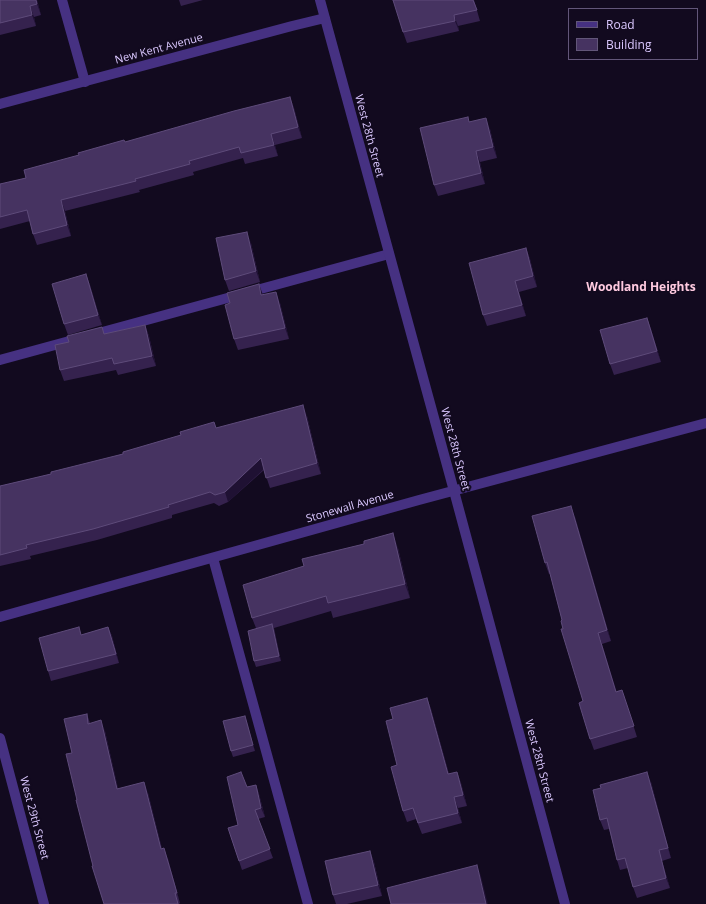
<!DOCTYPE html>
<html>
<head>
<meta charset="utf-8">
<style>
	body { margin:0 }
	#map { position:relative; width:706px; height:904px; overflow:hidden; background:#120a1f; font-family:"Open Sans",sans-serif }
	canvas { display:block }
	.legend { position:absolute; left:568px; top:8px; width:130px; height:52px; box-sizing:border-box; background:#120a1f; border:1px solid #625679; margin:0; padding:5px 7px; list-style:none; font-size:12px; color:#dbc8ff }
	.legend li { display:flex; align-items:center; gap:8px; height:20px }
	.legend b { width:20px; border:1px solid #625679 }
</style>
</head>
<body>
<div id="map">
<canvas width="706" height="904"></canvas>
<ul class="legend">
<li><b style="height:5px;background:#463182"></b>Road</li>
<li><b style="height:11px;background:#463361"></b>Building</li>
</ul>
</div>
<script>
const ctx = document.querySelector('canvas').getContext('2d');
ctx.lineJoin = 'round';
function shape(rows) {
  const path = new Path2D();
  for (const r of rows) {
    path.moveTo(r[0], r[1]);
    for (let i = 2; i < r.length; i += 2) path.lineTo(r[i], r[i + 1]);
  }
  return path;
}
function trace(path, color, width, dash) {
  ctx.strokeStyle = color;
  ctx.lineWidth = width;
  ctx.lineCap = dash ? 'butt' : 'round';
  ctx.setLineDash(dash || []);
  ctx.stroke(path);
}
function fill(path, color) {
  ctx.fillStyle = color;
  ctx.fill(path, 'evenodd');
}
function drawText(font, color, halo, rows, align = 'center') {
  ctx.font = font + ' "Open Sans",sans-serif';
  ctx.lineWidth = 4;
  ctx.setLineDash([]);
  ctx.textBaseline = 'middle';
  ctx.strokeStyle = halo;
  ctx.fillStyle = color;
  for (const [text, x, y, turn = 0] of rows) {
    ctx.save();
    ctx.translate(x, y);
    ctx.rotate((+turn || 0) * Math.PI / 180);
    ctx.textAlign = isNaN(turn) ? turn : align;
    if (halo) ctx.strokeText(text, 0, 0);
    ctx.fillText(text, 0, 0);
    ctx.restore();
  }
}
trace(shape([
	[62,0,85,82],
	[0,360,389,254],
	[213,558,308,904]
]), '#463182', 10);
trace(shape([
	[320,0,454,491,565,904],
	[0,104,292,26,325,18],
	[0,617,419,500,706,423],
	[0,738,44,904]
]), '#463182', 10);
fill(shape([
	[0,0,37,0,41,15,34,17,36,26,0,35],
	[179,0,203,0,181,6],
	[474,0,480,21,458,26,459,31,407,43,403,32],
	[290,97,294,108,302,138,275,145,278,156,245,164,243,158,193,172,194,175,139,190,140,192,65,211,71,236,37,245,33,234,30,221,0,229,0,184,26,178,79,155,125,142],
	[469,122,490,129,497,158,480,162,485,184,438,196,434,185],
	[251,243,260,282,229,291,225,280],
	[526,248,530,259,537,287,519,292,526,316,487,326,483,315],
	[86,274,90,285,102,325,68,335,64,324],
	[263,295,280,303,289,339,238,350,234,339],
	[647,318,651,329,661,362,614,375,610,364],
	[145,325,149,336,156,366,118,375,116,370,64,381,60,370,104,334],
	[307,416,321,474,270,488,264,470,228,502,219,506,214,503,172,515,172,518,97,540,30,556,31,559,0,566,0,486,51,474,216,428],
	[575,517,611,641,602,644,616,691,622,690,637,737,594,750,590,739,583,701,563,629,562,620,550,574,549,574,545,563],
	[398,548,410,598,333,618,331,611,274,628,281,661,256,667,254,661,256,628,252,618],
	[108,627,112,636,119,663,51,681,48,671,82,635],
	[427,698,431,709,449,774,457,772,461,783,467,806,458,808,462,823,422,834,416,819,407,822,403,811,397,765,393,719],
	[87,714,90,723,105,731,118,789,148,793,162,849,168,859,180,903,179,904,104,904,93,866,77,800,72,753],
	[245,716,255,751,233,757,231,751],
	[651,782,671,858,662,861,670,888,637,898,633,887,628,868,620,870,617,860,609,829,604,830,600,820],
	[256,785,259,794,265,817,258,819,273,858,242,870,228,828,238,825,247,787],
	[370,851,374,862,382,896,347,904,336,904,333,895]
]), '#35224e');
fill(shape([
	[36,0,37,0,41,15,37,4],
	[30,6,34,17,36,26,32,15],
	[454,15,458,26,459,31,455,21],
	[290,97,294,108,302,138,298,127],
	[486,118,490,129,497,158,493,147],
	[271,134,275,145,278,156,274,145],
	[476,151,480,162,485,184,481,173],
	[61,200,65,211,71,236,67,225],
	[247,232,251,243,260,282,256,271],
	[526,248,530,259,537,287,533,276],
	[86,274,90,285,102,325,98,315],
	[515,281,519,292,526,316,522,305],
	[259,284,263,295,261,295],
	[276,292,280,303,289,339,285,328],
	[647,318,651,329,661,362,657,351],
	[145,325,149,336,156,366,152,356],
	[303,405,307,416,321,474,317,463],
	[261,458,264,469,228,502,225,492],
	[571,506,575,517,611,641,607,630],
	[393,533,398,548,410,598,405,584],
	[272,624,274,630,281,661,279,656],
	[108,627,112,636,119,663,116,654],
	[598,633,602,644,620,702,616,692],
	[427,698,431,709,452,785,448,774],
	[245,716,247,721,255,751,253,745],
	[101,720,105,731,121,800,117,789],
	[457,772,461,783,467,806,463,795],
	[647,772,651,782,671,858,668,848],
	[144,782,148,793,165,860,161,849],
	[256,785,259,794,265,817,261,808],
	[454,797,458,808,462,823,458,813],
	[164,848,168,859,180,903,177,893],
	[659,850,662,861,670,888,666,878],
	[370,851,374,862,382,896,378,885],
	[477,865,481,876,488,904,486,904]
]), '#1f1133');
const building = shape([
	[0,0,36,0,37,4,30,6,32,15,0,23,0,0],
	[393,0,473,0,477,10,454,15,455,21,403,32,393,0],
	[290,97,298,127,271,134,274,145,241,153,239,147,189,161,190,164,135,179,136,181,61,200,67,225,33,234,27,210,0,217,0,184,26,178,24,170,79,155,78,153,124,140,125,142,234,111,290,97],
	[468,117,469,122,486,118,493,147,476,151,481,173,434,185,420,128,468,117],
	[247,232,256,271,225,280,216,238,247,232],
	[526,248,533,276,515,281,522,305,483,315,469,263,526,248],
	[86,274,98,315,64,324,52,284,86,274],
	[259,284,261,295,276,292,285,328,234,339,225,305,230,303,227,293,259,284],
	[647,318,657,351,610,364,600,330,647,318],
	[145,325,152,356,114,364,112,358,60,370,55,345,69,342,67,336,102,327,104,334,145,325],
	[303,405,317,463,266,478,261,458,225,492,215,495,210,492,168,505,169,507,93,529,26,545,27,548,0,555,0,486,51,474,51,472,123,454,123,452,181,435,180,432,214,422,216,428,303,405],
	[571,506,607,630,598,633,616,692,622,690,634,726,590,739,579,703,583,701,561,629,563,629,561,621,562,620,547,562,545,563,532,516,571,506],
	[393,533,405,584,328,603,326,596,252,618,243,585,304,566,302,559,364,544,364,541,393,533],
	[272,624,279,656,254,661,248,631,272,624],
	[79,627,81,635,108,627,116,654,48,671,39,638,79,627],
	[427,698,448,774,457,772,463,795,454,797,458,813,418,823,413,808,403,811,391,767,397,765,386,721,393,719,390,708,427,698],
	[87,714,88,724,101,720,117,789,144,782,161,849,164,848,177,893,175,893,178,904,104,904,92,866,93,866,76,800,77,800,66,754,72,753,64,719,87,714],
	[245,716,253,745,231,751,223,721,245,716],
	[241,772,247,787,256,785,261,808,255,810,270,849,239,861,228,828,238,825,227,777,241,772],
	[647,772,668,848,659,850,666,878,633,887,625,858,617,860,607,818,600,820,593,790,601,788,600,785,647,772],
	[370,851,378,885,333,895,325,861,370,851],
	[477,865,486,904,391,904,387,888,477,865]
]);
fill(building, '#463361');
trace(building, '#5e4b7a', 1);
drawText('11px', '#dbc8ff', '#120a1f', [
	["New Kent Avenue",159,49,-15],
	["West 28th Street",369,136,75],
	["West 28th Street",455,449,75],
	["Stonewall Avenue",350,507,-16],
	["West 28th Street",539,761,75],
	["West 29th Street",34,818,75]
]);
drawText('bold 12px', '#ffcae0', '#120a1f', [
	["Woodland Heights",641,288]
]);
</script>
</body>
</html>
